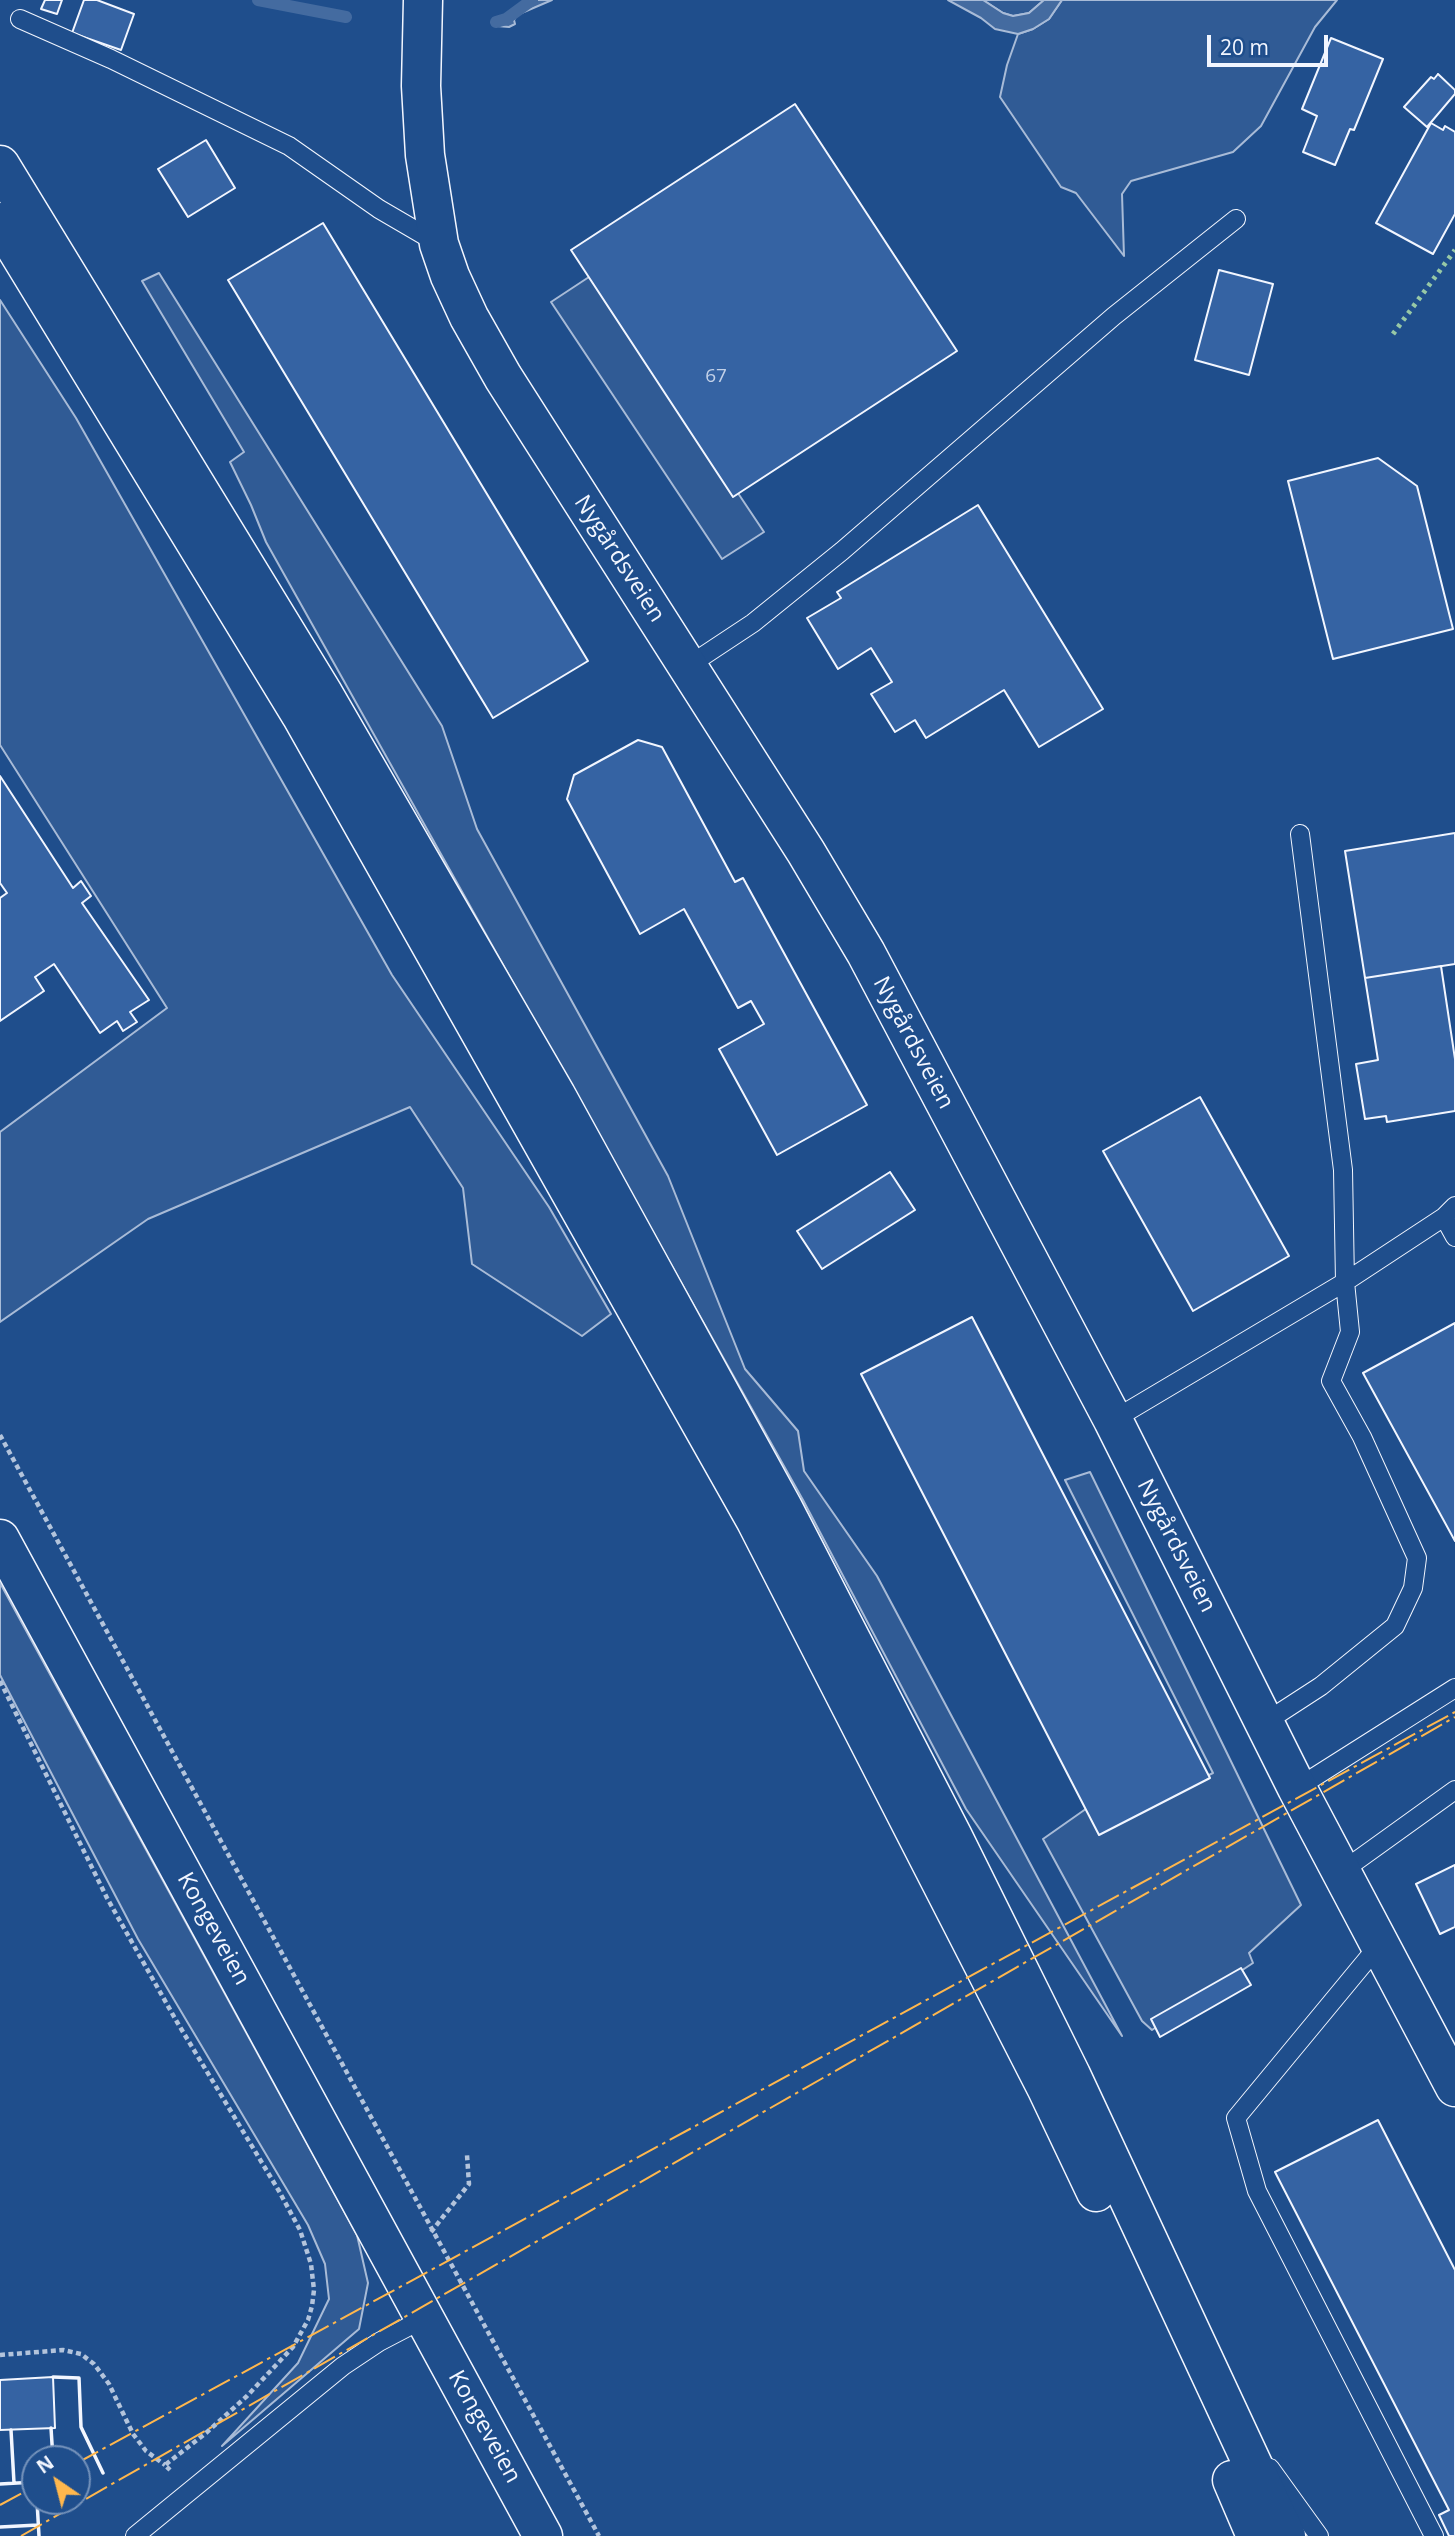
<!DOCTYPE html>
<html>
<head>
<meta charset="utf-8">
<style>
	body { margin:0 }
	#map { position:relative; width:1455px; height:2536px; overflow:hidden; background:#1f4e8c; font-family:"Open Sans",sans-serif }
	canvas { display:block }
	.north { position:absolute; left:21px; top:2445px; width:70px; height:70px; box-sizing:border-box; background:#1f4e8c; border:2px solid #7391ba; border-radius:50%; rotate:325deg; font-size:19px; font-weight:700; line-height:28px; text-align:center; color:#f2f6ff }
	.north::after { content:''; display:block; margin:auto; width:24px; height:32px; background:#ffb74d; clip-path:polygon(50% 0,100% 100%,50% 72%,0 100%) }
	.scale { position:absolute; left:1207px; top:35px; width:121px; height:32px; box-sizing:border-box; border:4px solid #f2f6ff; border-top:0; padding-left:9px; font-size:21px; line-height:24px; white-space:nowrap; color:#f2f6ff; -webkit-text-stroke:5px #1f4e8c; paint-order:stroke }
</style>
</head>
<body>
<div id="map">
<canvas width="1455" height="2536"></canvas>
<div class="north">N</div>
<div class="scale">20 m</div>
</div>
<script>
const ctx = document.querySelector('canvas').getContext('2d');
ctx.lineJoin = 'round';
function fill(path, color) {
  ctx.fillStyle = color;
  ctx.fill(path, 'evenodd');
}
function shape(rows) {
  const path = new Path2D();
  for (const r of rows) {
    path.moveTo(r[0], r[1]);
    for (let i = 2; i < r.length; i += 2) path.lineTo(r[i], r[i + 1]);
  }
  return path;
}
function trace(path, color, width, dash) {
  ctx.strokeStyle = color;
  ctx.lineWidth = width;
  ctx.lineCap = dash ? 'butt' : 'round';
  ctx.setLineDash(dash || []);
  ctx.stroke(path);
}
function drawText(font, color, halo, rows, align = 'center') {
  ctx.font = font + ' "Open Sans",sans-serif';
  ctx.lineWidth = 5;
  ctx.setLineDash([]);
  ctx.textBaseline = 'middle';
  ctx.strokeStyle = halo;
  ctx.fillStyle = color;
  for (const [text, x, y, turn = 0] of rows) {
    ctx.save();
    ctx.translate(x, y);
    ctx.rotate((+turn || 0) * Math.PI / 180);
    ctx.textAlign = isNaN(turn) ? turn : align;
    if (halo) ctx.strokeText(text, 0, 0);
    ctx.fillText(text, 0, 0);
    ctx.restore();
  }
}
const built = shape([
	[983,0,1044,0,1029,13,1013,16,1003,13,983,0],
	[1062,0,1337,0,1315,27,1261,126,1233,152,1131,181,1122,194,1124,256,1076,193,1061,187,1000,97,1007,65,1018,34,1033,29,1049,19,1062,0],
	[159,273,442,726,477,829,668,1176,745,1369,798,1431,804,1471,877,1576,1122,2036,966,1809,803,1500,266,542,251,505,230,462,244,452,142,281,159,273],
	[592,275,764,532,722,559,551,302,592,275],
	[0,300,76,418,392,975,549,1207,611,1314,582,1336,472,1264,463,1188,410,1107,148,1219,0,1322,0,1132,167,1008,0,745,0,300],
	[1090,1472,1301,1905,1249,1953,1253,1963,1152,2030,1142,2021,1043,1839,1090,1806,1102,1829,1213,1773,1065,1480,1090,1472],
	[0,1583,357,2235,368,2283,359,2329,222,2446,298,2363,329,2299,325,2264,308,2225,138,1939,0,1675,0,1583]
]);
fill(built, '#305b95');
trace(built, '#a8bbd7', 2);
const water = shape([
	[529,0,552,0,517,15,514,20,515,24,509,27,497,26,497,18,509,14,529,0],
	[948,0,983,0,1003,13,1013,16,1029,13,1044,0,1062,0,1049,19,1033,29,1018,34,995,29,981,18,948,0]
]);
fill(water, '#446ba0');
trace(water, '#a8bbd7', 2);
trace(shape([
	[258,0,346,17],
	[496,22,506,19,532,0]
]), '#446ba0', 12);
const building = shape([
	[45,0,62,0,57,14,41,9,45,0],
	[84,0,97,0,134,14,121,50,72,33,84,0],
	[1331,38,1383,59,1354,130,1350,129,1335,165,1303,152,1317,116,1302,109,1331,38],
	[1438,74,1455,90,1455,94,1427,127,1404,107,1431,77,1434,79,1438,74],
	[795,104,957,351,733,497,571,250,795,104],
	[1431,123,1443,130,1445,126,1455,132,1455,214,1433,254,1376,223,1431,123],
	[206,140,235,188,188,217,158,169,206,140],
	[323,223,588,661,493,718,228,280,323,223],
	[1219,270,1273,284,1249,375,1195,360,1219,270],
	[1378,458,1417,486,1453,629,1333,659,1288,481,1378,458],
	[978,505,1103,709,1039,747,1004,690,926,738,915,720,895,732,871,694,892,682,871,648,838,669,807,618,841,598,837,592,978,505],
	[638,740,662,747,735,882,743,878,867,1105,777,1155,719,1049,764,1024,751,1001,738,1008,684,909,640,934,567,799,574,775,638,740],
	[0,776,73,888,81,881,91,896,82,903,149,1000,130,1012,137,1022,123,1031,117,1021,100,1033,54,964,35,977,44,991,0,1021,0,898,7,893,0,883,0,776],
	[1455,833,1455,964,1365,978,1345,851,1455,833],
	[1441,966,1455,1059,1455,1111,1387,1122,1386,1116,1365,1119,1356,1064,1378,1060,1365,978,1441,966],
	[1200,1097,1289,1256,1193,1311,1103,1151,1200,1097],
	[890,1172,915,1210,822,1269,797,1231,890,1172],
	[972,1317,1210,1778,1099,1835,861,1374,972,1317],
	[1455,1323,1455,1541,1363,1373,1455,1323],
	[1455,1865,1455,1927,1440,1934,1416,1884,1455,1865],
	[1241,1968,1251,1985,1160,2037,1151,2019,1241,1968],
	[1378,2120,1455,2270,1455,2536,1449,2536,1439,2515,1449,2510,1275,2172,1378,2120],
	[53,2377,55,2428,0,2430,0,2380,53,2377]
]);
fill(building, '#3563a3');
trace(building, '#f2f6ff', 2);
const service = shape([
	[20,19,111,59,289,146,379,209,439,244],
	[688,666,753,623,842,551,1114,316,1236,219],
	[1444,1217,1455,1237],
	[1113,1420,1345,1282,1343,1170,1300,834],
	[1264,1723,1321,1686,1395,1626,1413,1588,1417,1558,1362,1437,1331,1381,1350,1332,1345,1282,1444,1217,1455,1206],
	[1297,1788,1455,1688],
	[1341,1872,1455,1790],
	[1379,1945,1236,2118,1257,2191,1434,2536],
	[1270,2468,1319,2536],
	[135,2536,343,2366,379,2342,425,2318]
]);
const tertiary = shape([
	[423,0,421,86,425,155,439,244,450,276,469,317,503,377,806,852,866,953,1113,1420,1297,1788,1455,2087]
]);
const secondary = shape([
	[0,1539,543,2536]
]);
const trunk = shape([
	[0,165,324,695,556,1095,783,1508,953,1837,1071,2075,1286,2536],
	[0,222,301,715,756,1521,1047,2089,1096,2192],
	[1232,2480,1256,2536]
]);
trace(service, '#f2f6ff', 20);
trace(tertiary, '#f2f6ff', 41);
trace(secondary, '#f2f6ff', 41);
trace(trunk, '#f2f6ff', 41);
trace(shape([
	[0,1435,599,2536],
	[0,1681,107,1898,177,2022,279,2191,300,2230,311,2264,314,2290,312,2306,308,2320,293,2347,247,2396,206,2433,165,2465,170,2470],
	[431,2232,469,2184,467,2155],
	[0,2355,63,2350,81,2354,94,2364,109,2384,133,2434,146,2451,165,2465]
]), '#b3c4dc', 4.5, [5, 3.5]);
trace(service, '#1f4e8c', 18);
trace(tertiary, '#1f4e8c', 38);
trace(secondary, '#1f4e8c', 38);
trace(trunk, '#1f4e8c', 38);
trace(shape([
	[1393,334,1455,250]
]), '#97c8a6', 5, [3.5, 5]);
trace(shape([
	[53,2377,79,2378,81,2427,103,2473],
	[51,2428,53,2459],
	[11,2430,14,2483],
	[0,2484,35,2482],
	[37,2501,39,2536],
	[0,2527,38,2525]
]), '#f2f6ff', 3.5);
trace(shape([
	[77,2463,1455,1712],
	[0,2505,35,2486],
	[21,2536,1455,1717]
]), '#ffb74d', 2, [24, 5, 3.5, 5]);
drawText('19px', '#c3d1e8', null, [
	["67",716,377]
]);
drawText('23px', '#f2f6ff', '#1f4e8c', [
	["Nygårdsveien",619,559,57],
	["Nygårdsveien",913,1043,62],
	["Nygårdsveien",1176,1546,63],
	["Kongeveien",213,1929,61],
	["Kongeveien",484,2427,61]
]);
</script>
</body>
</html>
